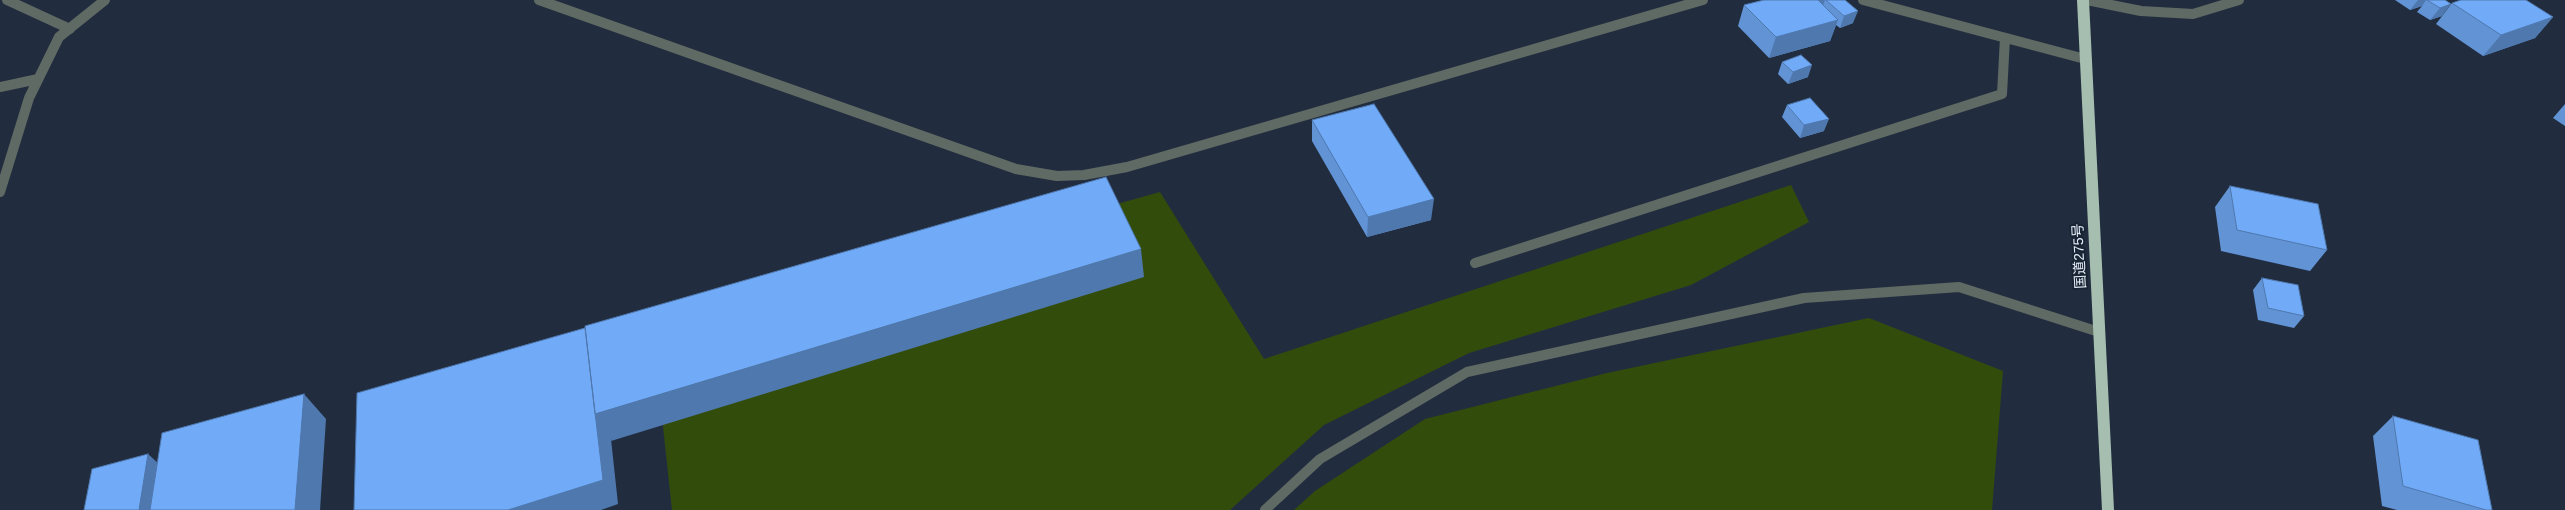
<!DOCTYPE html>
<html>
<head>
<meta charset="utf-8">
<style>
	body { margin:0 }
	canvas { display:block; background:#212d3e }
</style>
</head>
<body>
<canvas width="2565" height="510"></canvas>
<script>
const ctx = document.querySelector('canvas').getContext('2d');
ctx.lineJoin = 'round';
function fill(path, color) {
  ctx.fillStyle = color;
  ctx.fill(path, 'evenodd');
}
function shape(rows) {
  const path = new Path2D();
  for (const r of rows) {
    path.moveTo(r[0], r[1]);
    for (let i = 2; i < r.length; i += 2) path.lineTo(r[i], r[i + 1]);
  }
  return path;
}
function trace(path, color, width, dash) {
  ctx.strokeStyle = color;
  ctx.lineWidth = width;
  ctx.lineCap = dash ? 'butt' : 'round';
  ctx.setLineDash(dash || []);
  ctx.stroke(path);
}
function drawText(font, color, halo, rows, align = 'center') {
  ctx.font = font + ' Helvetica,"Noto Sans JP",sans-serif';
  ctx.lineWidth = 4;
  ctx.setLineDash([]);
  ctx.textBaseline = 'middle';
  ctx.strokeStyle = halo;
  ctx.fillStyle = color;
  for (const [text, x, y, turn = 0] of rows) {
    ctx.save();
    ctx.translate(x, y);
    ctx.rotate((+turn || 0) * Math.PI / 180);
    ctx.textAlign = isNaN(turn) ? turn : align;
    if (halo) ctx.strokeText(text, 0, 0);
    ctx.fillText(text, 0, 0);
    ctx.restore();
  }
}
fill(shape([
	[1791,185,1809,222,1691,285,1469,353,1324,425,1230,510,672,510,653,334,1160,192,1264,359],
	[1869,318,2003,371,1992,510,1294,510,1315,491,1425,419,1607,373]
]), '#324c0b');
trace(shape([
	[7,0,70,29],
	[539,0,1016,169,1057,176,1084,175,1127,167,1703,0],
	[1863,0,2085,59],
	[2087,0,2141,11,2193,14,2239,0],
	[0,87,38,79],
	[0,192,29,98,59,37,105,0],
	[1475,263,2002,94,2005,38],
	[1265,510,1320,459,1467,372,1804,298,1959,287,2099,332]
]), '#606a64', 10);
trace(shape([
	[2083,0,2108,510]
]), '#a6beaf', 12);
fill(shape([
	[1764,0,1845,0,1853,23,1840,28,1836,25,1830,41,1769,58,1738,26,1744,5],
	[2395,0,2445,0,2442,16,2430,20,2417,12,2422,6,2410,10],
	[2452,3,2553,17,2535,38,2483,56,2436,24],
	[1782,62,1808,77,1788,84,1778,74],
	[2565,104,2565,126,2553,118],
	[1787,105,1824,131,1800,138,1782,117],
	[1312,120,1431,220,1367,237,1312,141],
	[2230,186,2327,250,2310,271,2221,251,2215,207],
	[2262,278,2304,316,2294,328,2258,320,2253,290],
	[2393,416,2492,510,2397,510,2382,506,2373,436]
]), '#6193d5');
fill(shape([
	[1818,0,1825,0,1818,19],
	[2418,0,2426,0,2422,6,2410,10],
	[2451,4,2442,16,2430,20,2440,8],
	[1858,11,1853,23,1840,28,1844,16],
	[2553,17,2535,38,2483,56,2501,35],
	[1838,20,1830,41,1769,58,1776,37],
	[1812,65,1808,77,1788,84,1793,72],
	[1829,119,1824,131,1800,138,1804,125],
	[1434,199,1431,220,1367,237,1368,217],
	[1141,249,1144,277,611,441,611,439,618,504,601,510,508,510,595,414],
	[304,394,326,419,320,510,295,510],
	[148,454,169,473,163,510,139,510]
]), '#4f78ae');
const building = shape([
	[1764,0,1818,0,1838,20,1776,37,1744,5,1764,0],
	[1826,0,1845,0,1858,11,1844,16,1826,0],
	[2427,0,2445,0,2451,4,2440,8,2427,0],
	[2461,0,2526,0,2553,17,2501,35,2452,3,2461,0],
	[1801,55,1812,65,1793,72,1782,62,1801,55],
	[1810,98,1829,119,1804,125,1787,105,1810,98],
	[1374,104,1434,199,1368,217,1312,120,1374,104],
	[1106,177,1141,249,595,414,585,326,1106,177],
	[2230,186,2318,204,2327,250,2237,230,2230,186],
	[2262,278,2298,285,2304,316,2268,308,2262,278],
	[585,328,603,480,508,510,354,510,357,393,585,328],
	[304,394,295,510,150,510,162,433,304,394],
	[2393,416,2478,440,2492,510,2486,510,2403,486,2393,416],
	[148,454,139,510,84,510,92,469,148,454]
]);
fill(building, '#71abf8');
trace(building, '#4f78ae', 1);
drawText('14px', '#e6eef9', '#182433', [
	["国道275号",2080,256,-93]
]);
</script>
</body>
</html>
